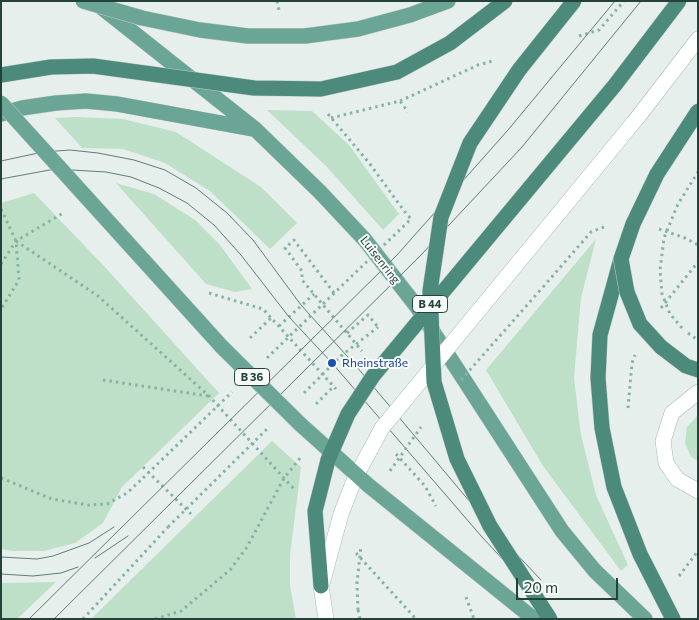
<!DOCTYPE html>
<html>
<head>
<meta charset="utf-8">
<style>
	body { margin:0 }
	#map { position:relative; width:699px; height:620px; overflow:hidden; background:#e6efeb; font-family:Commissioner,sans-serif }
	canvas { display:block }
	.frame { position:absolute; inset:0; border:2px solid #24423a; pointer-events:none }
	.scale { position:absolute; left:516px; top:578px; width:102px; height:22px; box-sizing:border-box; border:2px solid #24423a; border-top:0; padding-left:6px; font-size:15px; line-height:18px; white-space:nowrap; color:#24423a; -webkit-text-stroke:4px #f7fbf9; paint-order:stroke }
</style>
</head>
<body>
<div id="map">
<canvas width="699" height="620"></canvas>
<div class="frame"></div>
<div class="scale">20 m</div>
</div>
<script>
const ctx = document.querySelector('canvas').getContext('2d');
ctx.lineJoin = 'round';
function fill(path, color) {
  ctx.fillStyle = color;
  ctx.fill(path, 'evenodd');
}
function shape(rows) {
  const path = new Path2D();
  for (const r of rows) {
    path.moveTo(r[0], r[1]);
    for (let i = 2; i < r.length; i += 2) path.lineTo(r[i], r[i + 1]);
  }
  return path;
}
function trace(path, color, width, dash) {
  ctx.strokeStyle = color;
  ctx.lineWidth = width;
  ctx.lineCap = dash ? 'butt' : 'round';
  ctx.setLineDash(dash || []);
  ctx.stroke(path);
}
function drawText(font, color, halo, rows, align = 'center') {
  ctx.font = font + ' Commissioner,sans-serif';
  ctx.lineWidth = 4;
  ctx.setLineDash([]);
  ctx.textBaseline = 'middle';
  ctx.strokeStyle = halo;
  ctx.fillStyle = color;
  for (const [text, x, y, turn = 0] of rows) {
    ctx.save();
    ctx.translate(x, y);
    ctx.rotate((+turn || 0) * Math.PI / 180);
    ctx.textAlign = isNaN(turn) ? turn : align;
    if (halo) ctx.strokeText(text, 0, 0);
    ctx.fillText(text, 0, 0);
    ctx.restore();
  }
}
fill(shape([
	[267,110,312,111,349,145,399,214,383,230,327,167],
	[76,117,123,119,176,132,261,187,297,223,270,249,210,191,165,163,123,149,82,148,55,118],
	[116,183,154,194,195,220,220,245,252,289,235,292,206,284],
	[34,193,104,266,219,393,122,487,103,523,75,543,44,551,14,551,1,549,1,203],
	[596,239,581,298,574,378,581,435,596,495,628,565,621,571,543,466,486,370],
	[698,415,698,461,691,457,685,443,687,427],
	[272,441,301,467,290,555,290,585,296,619,91,619],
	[56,582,17,619,1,619,1,583]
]), '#bfe0c8');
const minor = shape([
	[638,117,698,39],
	[698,392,672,413,663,441,666,463,677,479,698,491],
	[321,586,326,619]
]);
const primary = shape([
	[101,7,255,129,320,192,365,240,417,307,562,531,595,571,645,619],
	[305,36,358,29,410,15,448,1],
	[1,114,22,108,56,103,86,101,117,104,253,129]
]);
const trunk = shape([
	[621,259,600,335,598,378,602,428,614,487,640,554,673,619],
	[661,347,686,366,698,370]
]);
trace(minor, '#a8b8b2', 16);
trace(primary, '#c2cac8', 16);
trace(trunk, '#c2cac8', 16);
trace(shape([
	[277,1,279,10],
	[579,36,599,30,624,1],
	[400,101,478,65,493,61],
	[328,114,370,164,405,212],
	[331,118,400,101,408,112],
	[1,209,16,241,19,280,1,309],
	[659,229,685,238,698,245],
	[16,241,98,296,209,396,294,489],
	[1,264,16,241,65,212],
	[543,287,591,232,604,227],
	[209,293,263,309,336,389],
	[334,293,294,240,285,248,302,271,302,280,362,351],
	[661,308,698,262],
	[279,326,314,294],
	[347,333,368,315,378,327],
	[688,333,698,340],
	[250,338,271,318],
	[103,380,208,396],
	[316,404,333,387],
	[628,408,632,363,635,355],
	[396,454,425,486,436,506],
	[143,467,191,514],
	[1,478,52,499,88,505,107,504,127,493,143,478],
	[356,553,416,619],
	[679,576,698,551],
	[466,597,474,619],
	[358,610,360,619],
	[83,619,168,527],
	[155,619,181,611,230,570,247,547,284,478,301,457]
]), '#86b3a5', 3, [2.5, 4]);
trace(minor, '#fff', 15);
trace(primary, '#6aa596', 15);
trace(trunk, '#4c8a7c', 15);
trace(shape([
	[1,161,43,152,70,150,98,153,134,160,165,170,196,188,227,213,253,240,301,305,356,366,491,527,541,580],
	[1,179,55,169,106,172,131,177,159,188,187,203,214,225,241,255,289,317,332,363,482,537,533,592],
	[1,557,37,559,53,556,89,543,114,527],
	[95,558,128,536],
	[1,574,33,576,61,573,78,567],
	[29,619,397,255,508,130,615,1],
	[54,619,421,255,522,147,641,1]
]), '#5f7d75', 1);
const minorBridge = shape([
	[322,584,341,514,355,478,382,428,638,117]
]);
const primaryBridge = shape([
	[83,1,142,18,200,30,248,36,305,36],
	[1,103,222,347,300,424,368,485,534,619]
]);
const trunkBridge = shape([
	[1,75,51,67,93,66,254,88,321,89,397,72,450,43,505,1],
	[661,347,640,324,627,292,621,259,633,224,657,174,698,111],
	[321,586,315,511,328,460,348,414,373,376,615,85,679,1],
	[550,619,490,526,457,459,434,382,430,291,441,217,470,143,519,70,574,1]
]);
trace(minorBridge, '#a8b8b2', 16, []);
trace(primaryBridge, '#c2cac8', 16, []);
trace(trunkBridge, '#c2cac8', 16, []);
trace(shape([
	[682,328,670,314,662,294,660,270,664,238,678,204,698,172],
	[267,358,411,219,405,212],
	[461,380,543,287],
	[304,393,341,356,378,327],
	[390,471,421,427],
	[143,478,232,392],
	[168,527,269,427],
	[358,610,357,583,361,546]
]), '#86b3a5', 3, [2.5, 4]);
trace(minorBridge, '#fff', 15);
trace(primaryBridge, '#6aa596', 15);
trace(trunkBridge, '#4c8a7c', 15);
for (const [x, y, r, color] of [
	[332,363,5,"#1a4fb4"]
]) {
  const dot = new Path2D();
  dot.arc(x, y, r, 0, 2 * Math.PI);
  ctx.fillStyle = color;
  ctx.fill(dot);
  trace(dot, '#f7fbf9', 2);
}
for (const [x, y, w] of [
	[430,304,35],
	[252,377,35]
]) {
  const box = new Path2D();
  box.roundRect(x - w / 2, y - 8.5, w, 17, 4);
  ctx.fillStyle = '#f7fbf9';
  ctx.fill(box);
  trace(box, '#24423a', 1);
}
drawText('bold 11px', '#24423a', null, [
	["B 44",430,304],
	["B 36",252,377]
]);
drawText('12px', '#24423a', '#f7fbf9', [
	["Luisenring",380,260,52]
]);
drawText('12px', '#164399', '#f7fbf9', [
	["Rheinstraße",342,363]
], 'left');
</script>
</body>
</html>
